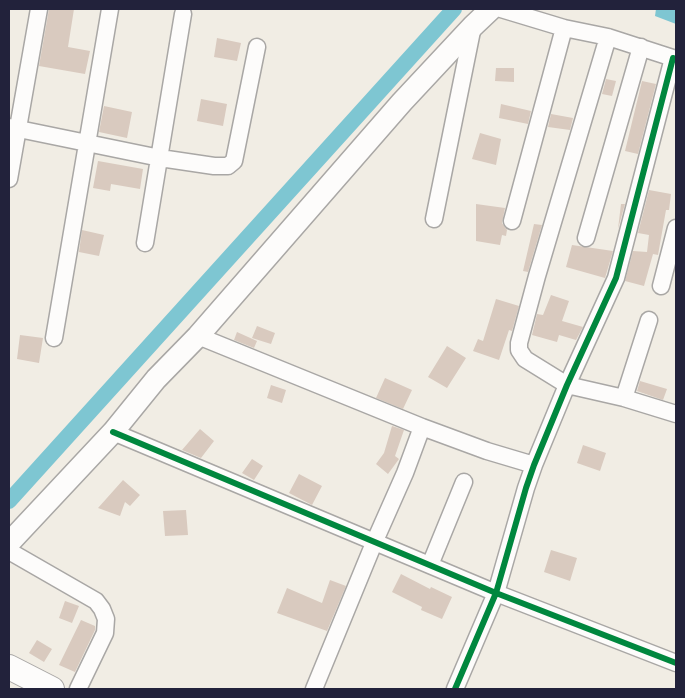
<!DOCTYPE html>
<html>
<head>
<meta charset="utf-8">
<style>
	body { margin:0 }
	#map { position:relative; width:685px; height:698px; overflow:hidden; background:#f1ede4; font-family:Mali,sans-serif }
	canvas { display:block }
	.frame { position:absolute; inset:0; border:10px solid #22223b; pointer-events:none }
</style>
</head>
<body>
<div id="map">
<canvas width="685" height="698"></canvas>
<div class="frame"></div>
</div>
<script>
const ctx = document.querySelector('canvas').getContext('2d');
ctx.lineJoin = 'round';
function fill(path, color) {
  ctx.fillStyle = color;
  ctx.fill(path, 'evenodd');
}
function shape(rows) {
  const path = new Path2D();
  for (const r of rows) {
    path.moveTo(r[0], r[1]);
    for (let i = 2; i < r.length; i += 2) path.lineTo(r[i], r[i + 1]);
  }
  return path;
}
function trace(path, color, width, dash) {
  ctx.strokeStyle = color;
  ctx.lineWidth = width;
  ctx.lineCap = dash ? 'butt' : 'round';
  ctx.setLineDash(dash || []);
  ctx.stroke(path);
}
fill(shape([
	[656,9,676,9,676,24,655,16]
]), '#7ec6d2');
trace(shape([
	[9,501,454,9]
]), '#7ec6d2', 16);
fill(shape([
	[49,9,74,9,68,47,90,51,85,74,39,66],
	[217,38,241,43,237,61,214,57],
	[496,68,514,68,514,82,495,81],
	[606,79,616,81,612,96,602,94],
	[642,81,656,84,638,154,625,151],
	[201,99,227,104,223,126,197,121],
	[501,104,531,111,528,124,499,118],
	[104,106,132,112,127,138,99,132],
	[551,114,573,118,570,130,548,127],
	[480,133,501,139,496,165,472,159],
	[98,161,143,169,140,189,111,184,110,191,93,188],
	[649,190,671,194,669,210,666,210,658,255,653,254,644,286,625,281,633,251,647,252,649,235,638,233],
	[476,204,505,208,502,223,507,230,506,236,502,235,500,245,476,241],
	[621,204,625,204,618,229],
	[534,224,542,225,528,272,523,271],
	[82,230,104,235,99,256,79,252],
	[572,245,613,251,605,278,566,267],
	[551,295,569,301,562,321,583,327,576,340,559,335,557,342,532,335,537,314,543,315],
	[496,299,519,306,512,331,509,330,499,360,473,351,478,339,483,341],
	[257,326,275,333,271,344,252,338],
	[237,332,257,341,254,348,234,340],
	[20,335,43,338,39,363,17,359],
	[447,346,466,358,447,388,428,377],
	[385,378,412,390,403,409,376,398],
	[640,381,667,389,663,400,637,391],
	[271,385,286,390,282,403,267,398],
	[392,426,404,430,395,456,399,459,388,474,376,464,384,453],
	[200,429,214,441,201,458,182,450],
	[583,445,606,453,600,471,577,463],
	[252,459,263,466,254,480,242,473],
	[299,474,322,486,312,505,289,493],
	[123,480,140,495,130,506,125,502,120,516,98,508],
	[186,510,188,535,165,536,163,511],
	[551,550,577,558,570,581,544,572],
	[401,574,430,589,431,587,452,597,442,619,421,610,422,607,392,592],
	[330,580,346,586,327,631,277,613,287,588,322,603],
	[65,601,79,606,72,623,59,618],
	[81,620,95,626,95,630,75,672,59,665],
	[37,640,52,649,44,662,29,653]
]), '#d9cabf');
const minor = shape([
	[501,9,564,28,608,37,676,59],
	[608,37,537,276,519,343,519,350,525,359,567,385,624,398,676,414],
	[9,127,160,158,214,166,228,166,234,161,257,47],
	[9,179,39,9],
	[434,219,473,26],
	[512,221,564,28],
	[586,238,641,47],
	[145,243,183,14],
	[661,286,676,228],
	[198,336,422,427,487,451,534,465],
	[54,338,110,9],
	[624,398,649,320],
	[113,432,496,593,676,663],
	[9,551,96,601,102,609,106,619,105,633,78,689],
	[430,565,464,482],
	[314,689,374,543,405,473,422,427],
	[455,689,496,593,526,488,534,465,567,385,616,278,673,58]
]);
const major = shape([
	[9,543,113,432,156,379,198,336,402,102,473,26,491,9]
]);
const highway = shape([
	[9,667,52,689]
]);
trace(minor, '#a9a7a5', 19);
trace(major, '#a9a7a5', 24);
trace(highway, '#a9a7a5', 26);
trace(minor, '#fdfcfb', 16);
trace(major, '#fdfcfb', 21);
trace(highway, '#fdfcfb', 24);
trace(shape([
	[113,432,496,593,676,663],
	[455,689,496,593,526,488,534,465,567,385,616,278,673,58]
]), '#00873e', 6);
</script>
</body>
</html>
